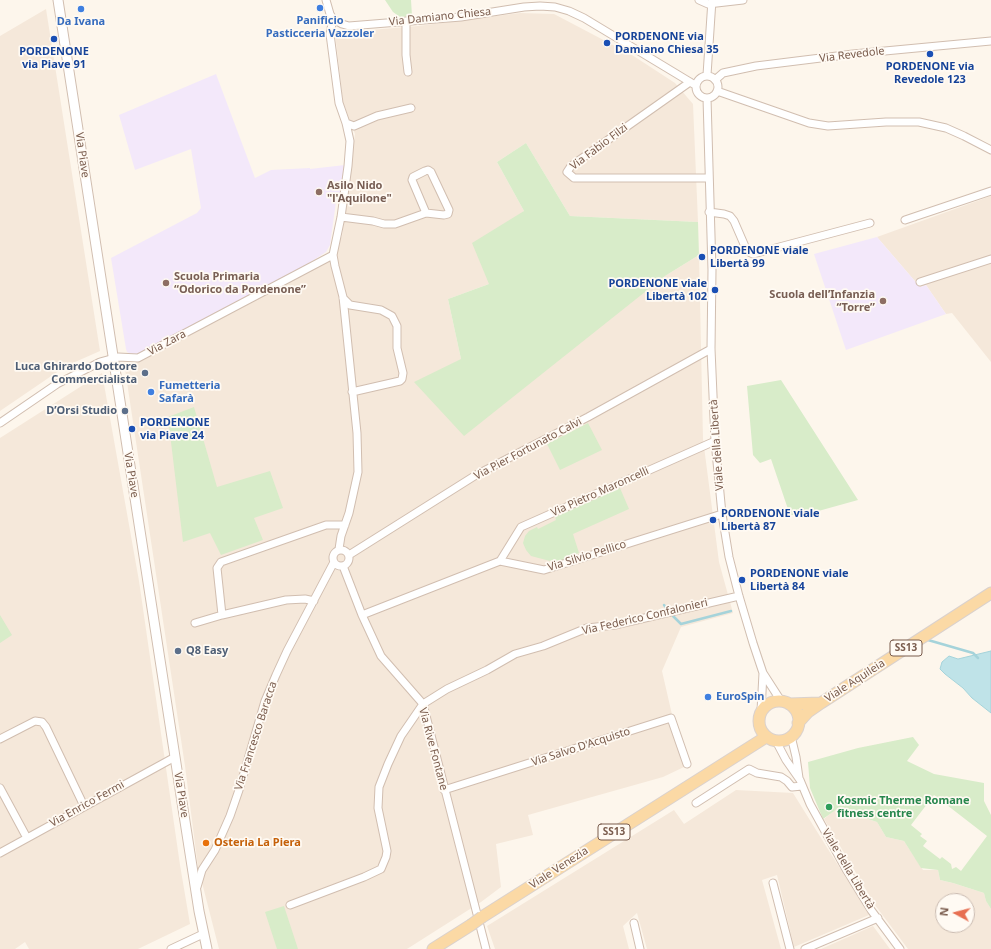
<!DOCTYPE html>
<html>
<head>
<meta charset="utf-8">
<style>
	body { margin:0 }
	#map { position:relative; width:991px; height:949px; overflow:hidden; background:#fdf6ec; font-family:"Noto Sans",sans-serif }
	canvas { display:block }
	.north { position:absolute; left:935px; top:893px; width:40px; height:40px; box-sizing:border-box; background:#fffaf3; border:1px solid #cabbb1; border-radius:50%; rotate:277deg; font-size:11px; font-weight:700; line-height:16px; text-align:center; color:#7a5c4d }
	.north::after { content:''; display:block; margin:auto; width:14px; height:18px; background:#e76f51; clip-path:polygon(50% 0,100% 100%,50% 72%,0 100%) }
</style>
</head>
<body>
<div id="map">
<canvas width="991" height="949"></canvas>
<div class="north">N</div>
</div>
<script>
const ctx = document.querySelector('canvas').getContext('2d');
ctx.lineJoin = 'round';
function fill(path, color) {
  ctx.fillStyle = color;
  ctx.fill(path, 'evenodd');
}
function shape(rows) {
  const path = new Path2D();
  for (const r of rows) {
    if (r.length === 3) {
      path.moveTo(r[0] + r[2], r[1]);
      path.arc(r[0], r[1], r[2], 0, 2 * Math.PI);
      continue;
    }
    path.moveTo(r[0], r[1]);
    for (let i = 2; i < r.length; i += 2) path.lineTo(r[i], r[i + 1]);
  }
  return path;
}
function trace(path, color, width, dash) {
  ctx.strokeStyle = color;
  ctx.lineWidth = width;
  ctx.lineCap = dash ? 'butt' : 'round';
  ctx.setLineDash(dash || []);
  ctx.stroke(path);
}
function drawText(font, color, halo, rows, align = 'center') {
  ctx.font = font + ' "Noto Sans",sans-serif';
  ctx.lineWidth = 3.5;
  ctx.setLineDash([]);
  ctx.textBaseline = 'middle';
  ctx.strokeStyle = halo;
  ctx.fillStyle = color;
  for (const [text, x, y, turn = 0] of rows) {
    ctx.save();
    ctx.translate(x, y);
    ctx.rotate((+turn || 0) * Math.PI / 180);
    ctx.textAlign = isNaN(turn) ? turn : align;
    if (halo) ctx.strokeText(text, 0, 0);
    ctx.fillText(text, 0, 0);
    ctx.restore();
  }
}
fill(shape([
	[46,9,100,351,66,366,0,411,0,36],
	[520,13,554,14,632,55,675,83,693,104,698,222,570,216,526,143,497,162,524,211,489,284,448,299,461,359,665,276,699,255,703,439,719,562,733,613,681,627,662,671,684,767,663,777,528,815,533,835,496,844,501,887,481,902,407,949,219,949,198,867,185,766,125,369,323,264,342,236,355,134,343,102,335,33,418,26],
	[991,196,991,362,952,313,946,314,926,285,920,287,877,237],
	[102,373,139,581,180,865,190,924,138,949,29,949,25,942,15,949,0,949,0,438],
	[736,790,793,793,869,915,794,947,777,875,762,880,781,949,647,949,637,913,623,926,629,949,495,949,487,926,674,810,684,824],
	[836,809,877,822,886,837,904,841,923,870,938,870,940,880,953,883,984,893,986,901,991,909,991,949,908,949,875,905,824,819],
	[943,901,967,901,967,925,943,925],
	[873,926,890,949,821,949]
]), '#f5e8da');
fill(shape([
	[216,74,255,178,271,170,310,168,310,169,345,165,341,199,336,202,330,245,326,252,303,267,137,355,133,355,127,352,126,349,111,258,197,213,201,208,191,149,135,170,119,115],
	[877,237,920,287,926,285,946,314,846,350,814,254]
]), '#f3e8fa');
fill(shape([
	[385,0,411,0,412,16,400,17,393,12],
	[526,143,570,216,698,222,699,255,665,276,464,436,414,382,461,359,448,299,489,284,472,243,524,211,497,162],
	[781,380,858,500,804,515,790,515,771,459,760,463,753,455,747,386],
	[194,407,217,487,270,471,283,508,254,518,263,540,221,555,210,533,183,542,168,417],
	[588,423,602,450,560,470,547,444],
	[620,488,629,509,573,534,579,553,571,556,571,558,562,561,550,561,531,556,526,550,523,543,525,536,529,531,537,527,538,529,556,520,555,517],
	[0,615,12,635,0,643],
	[913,737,919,745,907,761,934,774,984,783,984,801,991,815,991,909,986,901,984,893,953,883,940,880,938,870,921,868,904,841,886,837,877,822,837,809,823,819,810,788,808,762,858,748],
	[934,795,987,836,961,871,956,867,952,869,951,864,942,857,940,859,923,846,927,841,920,836,922,834,911,825],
	[284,906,298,949,277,949,265,912]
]), '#d8ecc9');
const water = shape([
	[991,651,991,713,972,698,963,688,945,674,940,669,942,662,949,656,958,659,991,651]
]);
fill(water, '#bfe3e8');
trace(water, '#a5d3da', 1);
trace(shape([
	[664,605,667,609],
	[673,616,681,624,731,611],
	[928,640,973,653,978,658]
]), '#a5d3da', 2.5);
const minor = shape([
	[326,0,330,14,333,19,342,24,349,26,461,17,524,7,540,6,555,7,569,11,584,18,695,85],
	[699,0,708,4,743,0],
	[333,19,330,34,339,103,346,123,350,141,348,166,341,217,333,255,335,266,343,297,357,433,358,472,349,513,341,536,339,549],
	[406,21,406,55,408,72],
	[707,75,712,0],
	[707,87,11],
	[715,80,723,73,756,66,853,54,991,41],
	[690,82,571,166,567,172,574,178,708,178],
	[717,91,809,123,828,126,886,122,919,122,946,128,964,136,991,150],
	[707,98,712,270,711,349,715,441,722,514,729,557,739,596,753,643,763,673,781,701],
	[346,123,354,126,377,116,411,108],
	[709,212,724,214,730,216,734,221,747,251,753,254,870,223],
	[341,217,373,221,384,224,395,224,426,213,444,215,448,214,449,210,431,172,428,170,425,171,413,177,412,180,426,213],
	[905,220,991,191],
	[920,282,991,259],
	[343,298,350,305,381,310,392,316,397,326,397,348,403,373,402,379,400,381,352,392],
	[0,423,57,384,100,362,118,357,138,358,333,255],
	[341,558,8],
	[349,555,476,475,588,417,711,349],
	[500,561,521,527,715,441],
	[343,566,362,615,381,656,423,704,486,949],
	[222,615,286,600,305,599,314,601],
	[362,615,500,561,544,570,722,514],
	[195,623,222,615,217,568,221,562,326,525,345,525],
	[761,711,763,673],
	[791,736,796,757,799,778],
	[0,739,35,721,42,722,46,727,84,806],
	[776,741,786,760,800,780,810,804,847,871,871,910,900,949],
	[0,788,27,838],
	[444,790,671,718,687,764],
	[696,803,749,769,757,773,781,777,787,781,792,787,802,786],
	[0,853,175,757],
	[773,883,790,949],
	[197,887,202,870,215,850,230,816,239,790,265,701,276,675,287,651,334,562],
	[290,905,364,877,381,869,386,857,387,851,378,808,379,787,388,764,401,736,423,704,447,689,487,670,515,654,543,646,587,628,615,625,739,596],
	[634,923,640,949],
	[171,949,203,934],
	[805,949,878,918]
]);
const tertiary = shape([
	[58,0,184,815,199,911,207,949]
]);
const primary = shape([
	[779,721,20],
	[789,704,820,703],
	[798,723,808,712,821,703,991,593],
	[482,917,766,737],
	[433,949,471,925]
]);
trace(minor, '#d1beb0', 9);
trace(tertiary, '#d1beb0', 11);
trace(primary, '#dad1cd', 13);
trace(minor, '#fff', 7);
trace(tertiary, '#fff', 9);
trace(primary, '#fbd9a5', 11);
const primaryBridge = shape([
	[471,925,482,917]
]);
trace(primaryBridge, '#dad1cd', 13, []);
trace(primaryBridge, '#fbd9a5', 11);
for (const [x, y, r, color] of [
	[320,8,4,"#3f7fe0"],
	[81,9,4,"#3f7fe0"],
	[54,39,4,"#1a4fb4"],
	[607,43,4,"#1a4fb4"],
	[930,54,4,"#1a4fb4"],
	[319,192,4,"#8d6e63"],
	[702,257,4,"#1a4fb4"],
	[166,283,4,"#8d6e63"],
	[715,290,4,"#1a4fb4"],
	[883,301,4,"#8d6e63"],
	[145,373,4,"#5c6f8a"],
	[151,392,4,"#3f7fe0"],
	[125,411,4,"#5c6f8a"],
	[132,429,4,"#1a4fb4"],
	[713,520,4,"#1a4fb4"],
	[742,580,4,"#1a4fb4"],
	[178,651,4,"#5c6f8a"],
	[708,697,4,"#3f7fe0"],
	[829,807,4,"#2e9e5b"],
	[206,843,4,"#e8710a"]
]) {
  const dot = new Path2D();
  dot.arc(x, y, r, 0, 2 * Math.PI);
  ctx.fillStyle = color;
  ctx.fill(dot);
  trace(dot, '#fffaf3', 1.5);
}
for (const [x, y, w] of [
	[906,648,32],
	[614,832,32]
]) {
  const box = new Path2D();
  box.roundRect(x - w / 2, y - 8, w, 16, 3);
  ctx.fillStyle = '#fffaf3';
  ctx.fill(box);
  trace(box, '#7a5c4d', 1);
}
drawText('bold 10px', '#7a5c4d', null, [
	["SS13",906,648],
	["SS13",614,832]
]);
drawText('11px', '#7a5c4d', '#fffaf3', [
	["Via Damiano Chiesa",440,17,-6],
	["Via Revedole",852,55,-7],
	["Via Fabio Filzi",599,147,-37],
	["Via Piave",82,155,82],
	["Via Zara",167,343,-28],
	["Viale della Libertà",717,445,-94],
	["Via Pier Fortunato Calvi",528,449,-28],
	["Via Piave",131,475,81],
	["Via Pietro Maroncelli",600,492,-24],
	["Via Silvio Pellico",587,556,-17],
	["Via Federico Confalonieri",645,617,-13],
	["Viale Aquileia",855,681,-33],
	["Via Francesco Baracca",256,736,-72],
	["Via Salvo D'Acquisto",581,747,-18],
	["Via Rive Fontane",433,749,75],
	["Via Piave",181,795,81],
	["Via Enrico Fermi",87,804,-29],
	["Viale Venezia",559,868,-33],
	["Viale della Libertà",848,869,59]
]);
drawText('bold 11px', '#366cbe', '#fffaf3', [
	["Panificio",320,21],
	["Pasticceria Vazzoler",320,34],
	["Da Ivana",81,22],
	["Fumetteria",159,386,"left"],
	["Safarà",159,399,"left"],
	["EuroSpin",716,697,"left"]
]);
drawText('bold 11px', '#164399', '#fffaf3', [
	["PORDENONE via",615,37],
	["Damiano Chiesa 35",615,50],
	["PORDENONE",54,52,"center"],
	["via Piave 91",54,65,"center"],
	["PORDENONE via",930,67,"center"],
	["Revedole 123",930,80,"center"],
	["PORDENONE viale",710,251],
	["Libertà 99",710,264],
	["PORDENONE viale",707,284,"right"],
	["Libertà 102",707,297,"right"],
	["PORDENONE",140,423],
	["via Piave 24",140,436],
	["PORDENONE viale",721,514],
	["Libertà 87",721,527],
	["PORDENONE viale",750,574],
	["Libertà 84",750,587]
], 'left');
drawText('bold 11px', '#785e54', '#fffaf3', [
	["Asilo Nido",327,186],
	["\"l'Aquilone\"",327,199],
	["Scuola Primaria",174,277],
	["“Odorico da Pordenone”",174,290],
	["Scuola dell’Infanzia",875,295,"right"],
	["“Torre”",875,308,"right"]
], 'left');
drawText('bold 11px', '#4e5e75', '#fffaf3', [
	["Luca Ghirardo Dottore",137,367],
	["Commercialista",137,380],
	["D’Orsi Studio",117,411],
	["Q8 Easy",186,651,"left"]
], 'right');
drawText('bold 11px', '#27864d', '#fffaf3', [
	["Kosmic Therme Romane",837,801],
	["fitness centre",837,814]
], 'left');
drawText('bold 11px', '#c56008', '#fffaf3', [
	["Osteria La Piera",214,843]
], 'left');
</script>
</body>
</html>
